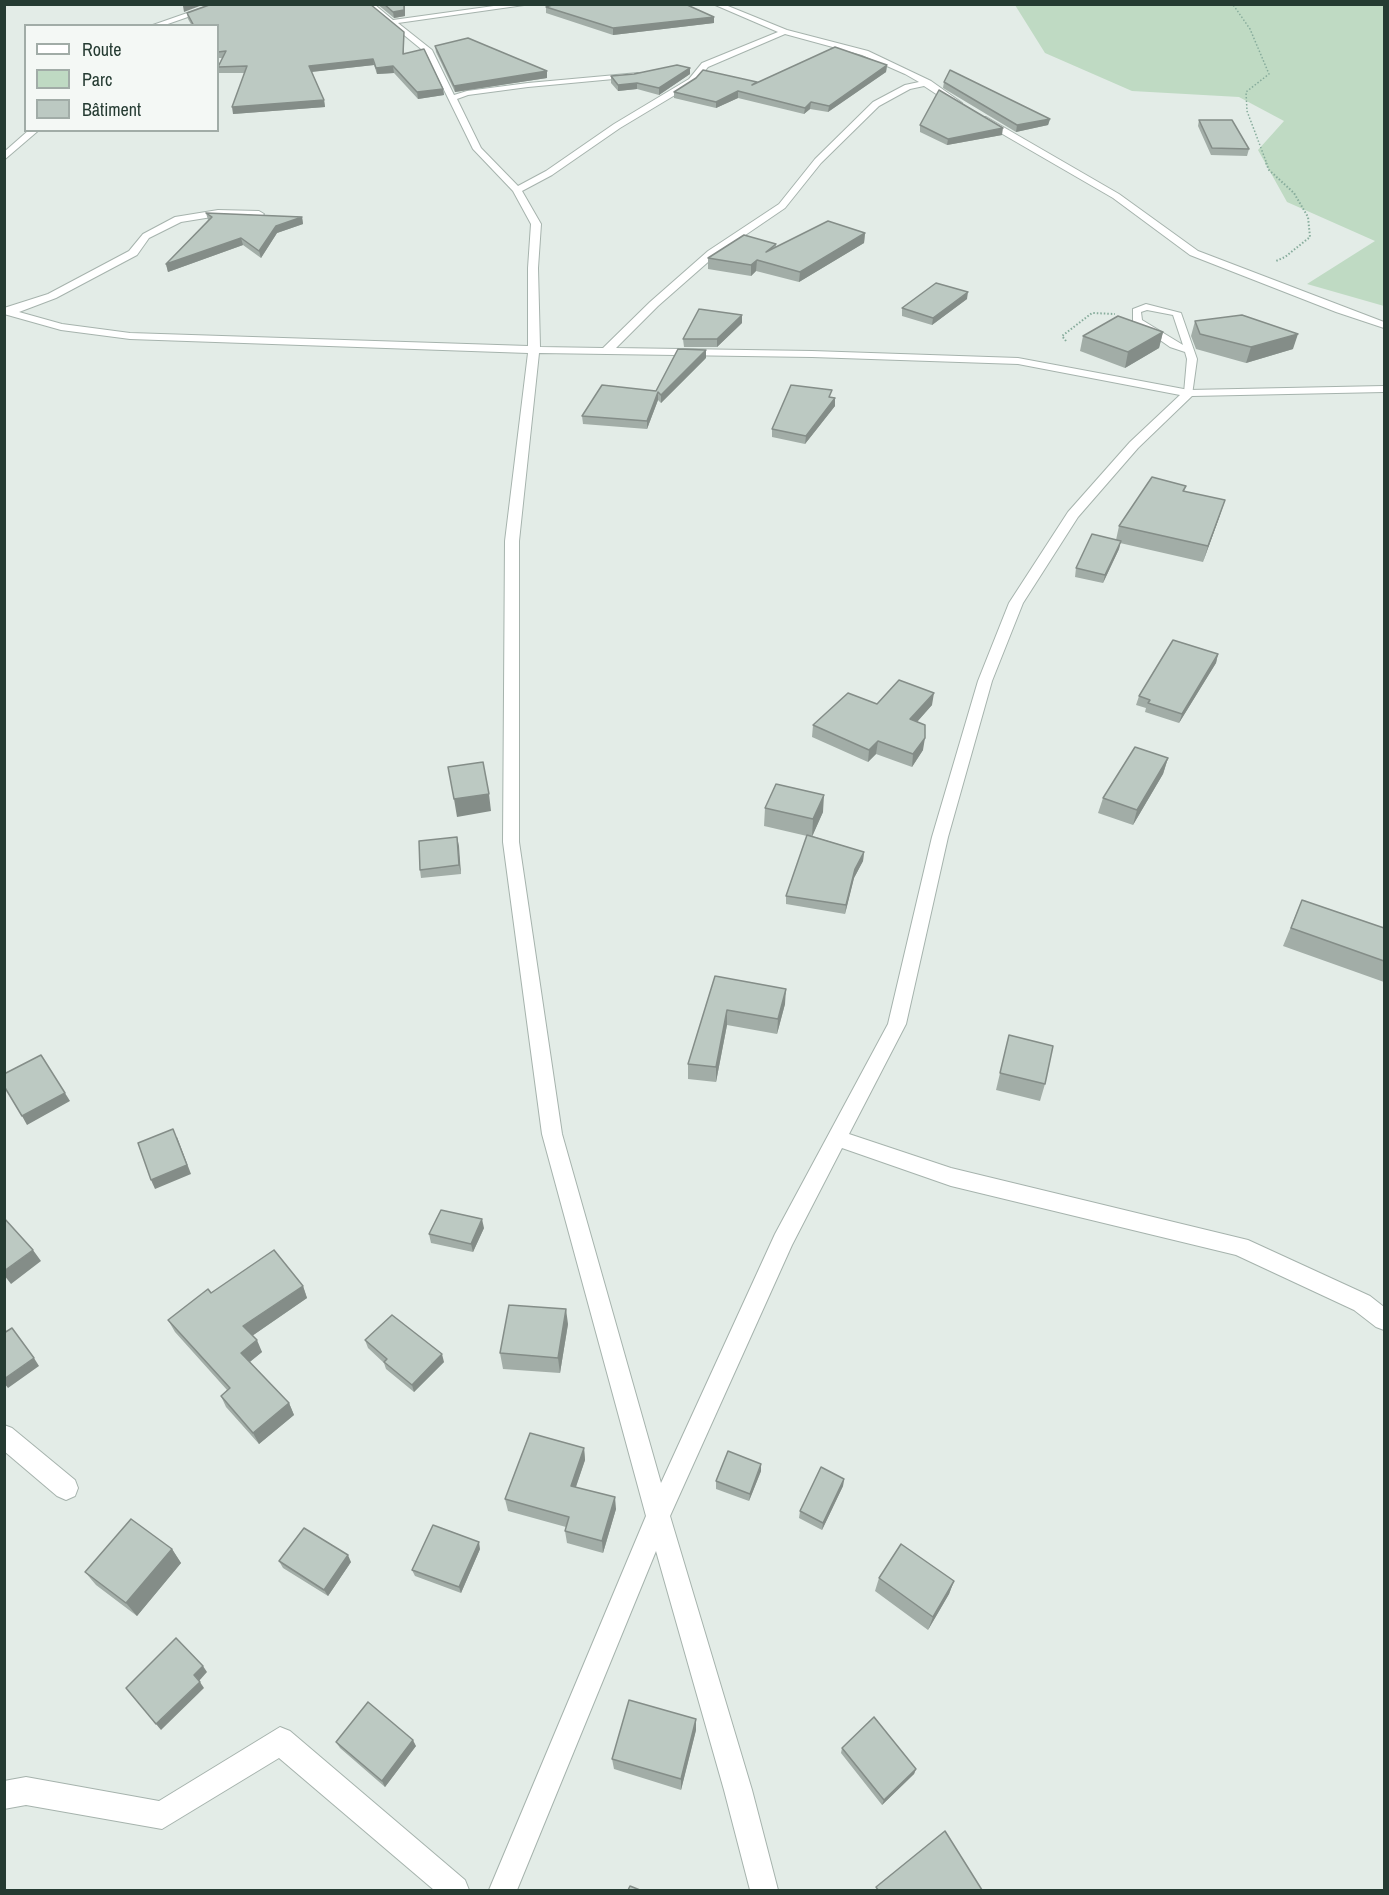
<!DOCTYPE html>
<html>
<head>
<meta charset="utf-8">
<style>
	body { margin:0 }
	#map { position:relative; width:1389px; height:1895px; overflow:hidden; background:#e3ece7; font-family:"Archivo Narrow",sans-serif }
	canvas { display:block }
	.frame { position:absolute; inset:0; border:6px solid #253b32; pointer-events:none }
	.legend { position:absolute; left:24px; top:24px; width:195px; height:108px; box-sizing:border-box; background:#f4f8f5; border:2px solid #a1aca7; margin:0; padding:8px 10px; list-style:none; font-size:18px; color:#253b32 }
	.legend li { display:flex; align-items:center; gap:12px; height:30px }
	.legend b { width:30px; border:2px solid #a1aca7 }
</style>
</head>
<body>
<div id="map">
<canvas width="1389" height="1895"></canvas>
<div class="frame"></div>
<ul class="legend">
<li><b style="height:8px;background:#fff"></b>Route</li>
<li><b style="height:16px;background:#bfdac3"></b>Parc</li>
<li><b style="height:16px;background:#bcc9c2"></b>Bâtiment</li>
</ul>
</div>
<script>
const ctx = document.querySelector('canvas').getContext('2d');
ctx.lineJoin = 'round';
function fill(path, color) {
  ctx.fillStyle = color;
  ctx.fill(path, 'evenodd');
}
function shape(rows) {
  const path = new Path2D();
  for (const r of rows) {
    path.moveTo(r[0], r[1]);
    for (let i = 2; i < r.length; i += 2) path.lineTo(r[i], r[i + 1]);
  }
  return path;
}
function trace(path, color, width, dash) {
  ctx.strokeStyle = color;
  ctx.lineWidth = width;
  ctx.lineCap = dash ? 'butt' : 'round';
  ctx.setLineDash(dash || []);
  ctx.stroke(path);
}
fill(shape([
	[1015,5,1384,5,1384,306,1307,284,1375,241,1287,202,1258,150,1284,121,1239,97,1132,91,1045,53]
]), '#bfdac3');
const lane = shape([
	[1146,304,1181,313,1197,359,1192,395,1184,393,1187,359,1185,352,1170,347,1133,321,1133,309,1146,304],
	[1147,310,1173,315,1183,345,1142,320,1141,312,1147,310]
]);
const street = shape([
	[213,4,225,4,162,26,150,26,213,4],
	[366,4,374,4,393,20,508,4,531,4,398,23,432,50,454,95,467,91,528,83,638,73,639,75,635,77,528,87,468,95,457,99,481,148,518,186,546,171,614,124,689,79,702,63,778,32,713,4,723,4,787,30,868,51,931,81,962,103,962,107,956,107,924,86,910,89,879,106,821,163,785,208,716,255,658,306,616,348,812,351,1018,358,1189,390,1384,386,1384,392,1192,396,1138,448,1078,517,1023,603,992,681,948,837,906,1024,849,1134,951,1168,1248,1240,1370,1296,1384,1307,1384,1330,1376,1327,1354,1310,1236,1255,951,1186,842,1148,792,1245,670,1516,752,1790,778,1890,750,1890,724,1790,656,1551,517,1890,489,1890,646,1516,542,1134,503,842,505,541,528,353,130,339,61,330,4,314,4,308,48,294,129,251,143,234,175,217,218,210,259,211,264,214,262,216,218,216,181,222,149,238,137,255,56,298,19,312,62,324,130,333,528,346,528,268,531,224,513,191,473,149,426,53,366,4],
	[785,34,862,55,905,74,919,82,905,85,873,102,815,159,779,204,708,251,650,302,603,348,540,347,538,268,541,224,522,191,552,175,620,128,695,83,708,67,785,34],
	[539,353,812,357,1018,364,1180,395,1130,442,1068,512,1009,603,978,681,932,837,888,1024,775,1234,661,1483,562,1134,519,842,519,541,539,353],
	[980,117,986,117,1119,194,1198,251,1384,322,1384,328,1336,312,1190,255,1113,198,980,121,980,117],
	[29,130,39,130,4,160,4,152,29,130],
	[4,1425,12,1428,75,1480,78,1488,75,1496,66,1500,57,1496,4,1451,4,1425],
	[280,1727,290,1731,465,1880,469,1890,434,1890,279,1758,162,1829,26,1805,4,1809,4,1781,26,1777,159,1801,280,1727]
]);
trace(lane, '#a6b3ad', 2);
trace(street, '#a6b3ad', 2);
trace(shape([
	[1230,4,1234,6,1250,29,1269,74,1246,92,1247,111,1267,164]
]), '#87ac9c', 1.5, [1.5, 2]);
trace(shape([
	[1266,163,1269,170,1294,193,1308,217,1310,237,1285,257,1276,261],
	[1066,341,1062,336,1092,313,1115,314]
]), '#87ac9c', 2, [1.5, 2]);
fill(lane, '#fff');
fill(street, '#fff');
fill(shape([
	[377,4,405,4,405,16,394,18],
	[546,7,714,23,613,35,546,13],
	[187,13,404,38,404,54,443,89,444,95,418,99,394,73,377,74,374,65,312,72,324,100,325,107,233,114,244,73,218,73,218,66,222,58,218,58,218,26,192,26,188,19],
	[435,46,547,71,547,78,455,92,436,52],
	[887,65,886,72,828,112,810,109,804,114,738,98,716,108,674,98,674,92,757,82],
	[690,74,659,95,637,89,618,91,611,83,611,76],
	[944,82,1050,119,1048,125,1016,132,943,88],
	[1199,120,1249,149,1247,156,1211,155,1198,126],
	[920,125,1002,135,947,145,920,132],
	[206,213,302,217,303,224,277,233,261,258,243,245,168,272,166,264,208,220],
	[865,233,864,243,799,282,756,271,751,276,708,269,708,258,776,244,776,247],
	[967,299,932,325,902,316,902,308],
	[1195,321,1293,349,1246,363,1196,349,1191,336],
	[742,323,717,347,684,347,683,339],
	[1163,332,1159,348,1125,368,1080,351,1083,336],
	[706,358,661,403,658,400,647,429,583,424,582,416,656,391],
	[831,397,835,398,835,406,805,444,772,437,772,429],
	[1186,486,1184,491,1220,515,1203,562,1120,543,1119,549,1103,583,1075,577,1076,568,1116,540,1119,526],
	[1218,654,1216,663,1179,723,1145,712,1146,708,1136,705,1139,696],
	[877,704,932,705,917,722,923,750,912,767,876,754,868,762,812,737,813,725],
	[1168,758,1163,774,1133,825,1098,813,1103,798],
	[765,808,823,812,812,836,864,852,863,861,854,878,845,914,786,904,786,896,807,836,764,826],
	[457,837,461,874,421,878,420,870],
	[1302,900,1384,928,1384,982,1283,946],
	[715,976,785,1004,777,1034,727,1025,716,1082,688,1079,688,1064],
	[1009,1035,1045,1084,1040,1101,996,1090],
	[484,1228,473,1252,431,1243,429,1234],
	[303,1286,307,1298,252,1336,262,1352,250,1362,289,1403,294,1415,259,1444,226,1407,221,1396,227,1390,175,1332,168,1320,211,1293],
	[568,1324,560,1373,503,1369,500,1353],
	[365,1340,444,1362,414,1392,386,1369,384,1363,368,1348],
	[584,1448,585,1460,576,1487,616,1509,603,1553,567,1543,565,1531,566,1527,508,1511,505,1499],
	[761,1471,749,1501,716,1489,716,1481],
	[844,1479,843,1486,822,1530,799,1518,800,1511],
	[172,1549,181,1563,137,1616,96,1585,85,1572],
	[480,1549,461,1593,415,1576,412,1570],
	[279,1561,351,1562,328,1596,283,1568],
	[879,1578,954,1581,949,1594,928,1630,875,1591],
	[696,1730,681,1790,614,1769,612,1759],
	[336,1742,416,1746,385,1787,340,1748],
	[842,1748,916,1769,914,1774,882,1805,841,1753]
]), '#a2ada7');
fill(shape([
	[186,4,205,4,184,12,183,6],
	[404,4,405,4,405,16,394,18,393,12],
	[714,17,714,23,613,35,613,28],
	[373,59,374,65,310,72,309,66],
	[887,65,886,72,828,112,829,106],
	[393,66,394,73,377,74,376,68],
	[690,68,690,74,659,95,659,88],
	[547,71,547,78,455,92,454,86],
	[637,83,637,89,618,91,618,85],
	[443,89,444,95,418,99,417,92],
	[738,91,738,98,716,108,716,102],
	[324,100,325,107,233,114,232,107],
	[811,102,810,109,804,114,805,108],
	[1050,119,1048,125,1016,132,1017,125],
	[1003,128,1002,135,947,145,948,139],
	[302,217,303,224,277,233,261,258,259,251,276,226],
	[865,233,864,243,799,282,800,272],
	[241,238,243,245,168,272,166,264],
	[757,260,756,271,751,276,751,265],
	[968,292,967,299,932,325,933,318],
	[742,315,742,323,717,347,717,339],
	[1163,332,1159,348,1125,368,1128,352],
	[1298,334,1293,349,1246,363,1251,347],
	[706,350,706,358,661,403,661,395],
	[658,392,658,400,647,429,647,421],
	[835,398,835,406,805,444,806,436],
	[1225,500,1220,515,1203,562,1208,546],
	[1121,541,1119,549,1103,583,1105,575],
	[1218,654,1216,663,1179,723,1182,714],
	[934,693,932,705,908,732,910,719],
	[925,738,923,750,912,767,913,754],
	[878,741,876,754,868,762,869,750],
	[1168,758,1163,774,1133,825,1137,810],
	[489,794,491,811,457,817,454,799],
	[824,795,823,812,812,837,813,819],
	[457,837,459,846,461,874,459,865],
	[864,852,863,861,854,878,845,914,846,905,855,869],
	[786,989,785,1004,777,1034,778,1019],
	[727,1010,727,1025,716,1082,716,1067],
	[65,1093,70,1101,27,1125,22,1116],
	[177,1137,191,1174,155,1189,151,1180],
	[482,1219,484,1228,473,1252,471,1244],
	[33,1250,41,1261,11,1284,4,1275,4,1271],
	[303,1286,307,1298,249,1338,243,1326],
	[566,1309,568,1324,560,1373,558,1358],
	[257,1340,262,1352,247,1364,241,1353],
	[442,1354,444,1362,414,1392,412,1385],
	[34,1358,39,1366,8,1388,4,1383,4,1379],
	[289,1403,294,1415,259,1444,253,1433],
	[584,1448,585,1460,572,1498,571,1486],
	[761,1464,761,1471,749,1501,750,1494],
	[844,1479,843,1486,822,1530,823,1523],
	[615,1497,616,1509,603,1553,602,1541],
	[479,1542,480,1549,461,1593,459,1587],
	[172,1549,181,1563,137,1616,126,1603],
	[348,1555,351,1562,328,1596,324,1590],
	[954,1581,949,1594,928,1630,933,1617],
	[203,1666,207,1672,199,1681,194,1675],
	[200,1682,204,1688,161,1730,156,1724],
	[696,1719,696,1730,681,1790,681,1779],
	[413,1740,416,1746,385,1787,382,1781],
	[916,1769,914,1774,882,1805,884,1800]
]), '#848d88');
const building = shape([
	[212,4,370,4,404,32,403,54,424,49,443,89,417,92,393,66,376,68,373,59,309,66,324,100,232,107,247,66,218,67,226,51,218,52,218,26,194,26,187,13,212,4],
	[384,4,404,4,404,10,393,12,384,4],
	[555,4,685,4,714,17,613,28,546,7,555,4],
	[468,38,547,71,454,86,435,46,468,38],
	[835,47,887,65,829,106,811,102,805,108,738,91,716,102,674,92,696,78,703,70,757,82,752,85,835,47],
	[677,65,690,68,659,88,637,83,618,85,611,76,634,74,677,65],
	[950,70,1050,119,1017,125,944,82,950,70],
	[939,90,1003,128,948,139,920,125,939,90],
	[1199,120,1232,120,1249,149,1212,148,1199,120],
	[206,213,302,217,276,226,259,251,241,238,166,264,212,217,206,213],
	[828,221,865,233,800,272,757,260,751,265,708,258,744,235,776,244,766,252,828,221],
	[936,283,968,292,933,318,902,308,936,283],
	[699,309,742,315,717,339,683,339,699,309],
	[1242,315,1298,334,1251,347,1200,334,1195,321,1242,315],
	[1118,316,1163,332,1128,352,1083,336,1118,316],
	[678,349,706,350,661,395,658,392,647,421,582,416,602,385,656,391,678,349],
	[791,385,832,390,829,397,835,398,806,436,772,429,791,385],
	[1152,477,1186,486,1183,491,1225,500,1208,546,1119,526,1152,477],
	[1092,534,1121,541,1105,575,1076,568,1092,534],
	[1173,640,1218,654,1182,714,1148,703,1150,700,1139,696,1173,640],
	[899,680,934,693,910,719,925,725,925,738,913,754,878,741,869,750,813,725,848,693,877,704,899,680],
	[1135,747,1168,758,1137,810,1103,798,1135,747],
	[483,762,489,794,454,799,448,767,483,762],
	[776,784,824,795,813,819,765,808,776,784],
	[807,835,864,852,855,869,846,905,786,896,807,835],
	[457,837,459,865,420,870,419,841,457,837],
	[1302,900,1384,928,1384,961,1291,928,1302,900],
	[715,976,786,989,778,1019,727,1010,716,1067,688,1064,715,976],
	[1009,1035,1053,1046,1045,1084,1000,1073,1009,1035],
	[41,1055,65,1093,22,1116,4,1086,4,1074,41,1055],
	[173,1129,187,1165,151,1180,138,1143,173,1129],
	[441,1210,482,1219,471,1244,429,1234,441,1210],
	[4,1218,33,1250,4,1271,4,1218],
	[274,1250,303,1286,243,1326,257,1340,241,1353,289,1403,253,1433,221,1396,230,1388,168,1320,208,1289,211,1293,274,1250],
	[509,1305,566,1309,558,1358,500,1353,509,1305],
	[392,1315,442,1354,412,1385,384,1362,387,1359,365,1340,392,1315],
	[12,1328,34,1358,4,1379,4,1333,12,1328],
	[530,1433,584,1448,571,1486,615,1497,602,1541,565,1531,569,1517,505,1499,530,1433],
	[728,1451,761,1464,750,1494,716,1481,728,1451],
	[821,1467,844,1479,823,1523,800,1511,821,1467],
	[131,1519,172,1549,126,1603,85,1572,131,1519],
	[433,1525,479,1542,459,1587,412,1570,433,1525],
	[304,1528,348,1555,324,1590,279,1561,304,1528],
	[901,1544,954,1581,933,1617,879,1578,901,1544],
	[176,1638,203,1666,194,1675,200,1682,156,1724,126,1688,176,1638],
	[629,1700,696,1719,681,1779,612,1759,629,1700],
	[368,1702,413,1740,382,1781,336,1742,368,1702],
	[874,1717,916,1769,884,1800,842,1748,874,1717],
	[945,1831,982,1890,878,1890,876,1887,945,1831],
	[630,1886,640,1890,628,1890,630,1886]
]);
fill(building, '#bcc9c2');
trace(building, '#848d88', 1.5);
</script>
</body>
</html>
